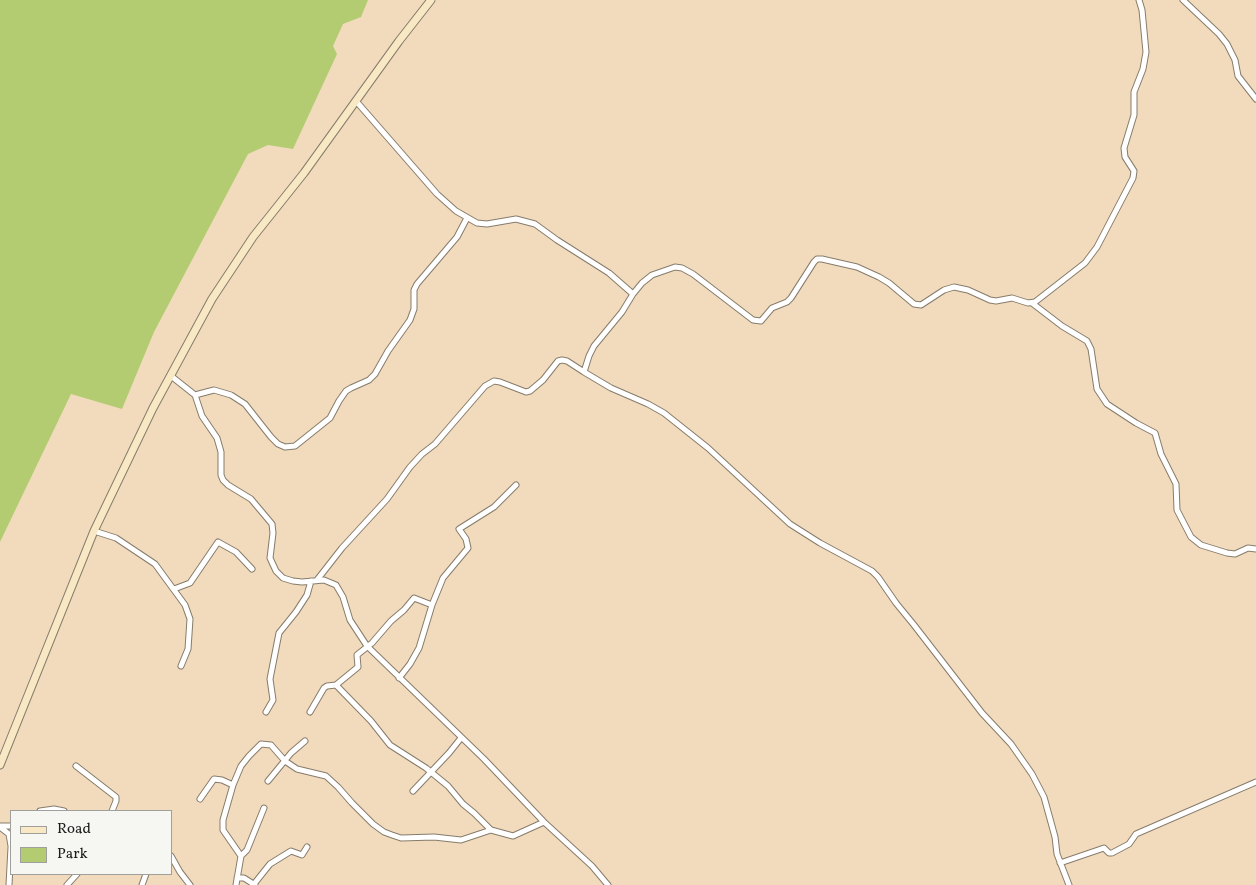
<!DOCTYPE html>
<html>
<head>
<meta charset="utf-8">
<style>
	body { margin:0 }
	#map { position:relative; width:1256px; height:885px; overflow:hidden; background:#f1dbbc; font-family:Vollkorn,serif }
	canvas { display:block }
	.legend { position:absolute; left:10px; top:810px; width:162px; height:65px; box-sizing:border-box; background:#f6f6f2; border:1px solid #9f9f9c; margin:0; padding:6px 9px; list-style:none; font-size:15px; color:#1c1c1c }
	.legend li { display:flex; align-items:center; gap:10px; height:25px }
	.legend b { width:25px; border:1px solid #9f9f9c }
</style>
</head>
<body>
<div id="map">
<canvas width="1256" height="885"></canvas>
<ul class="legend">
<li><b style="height:6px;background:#f8e8c3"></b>Road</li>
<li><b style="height:14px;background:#b4cc71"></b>Park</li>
</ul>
</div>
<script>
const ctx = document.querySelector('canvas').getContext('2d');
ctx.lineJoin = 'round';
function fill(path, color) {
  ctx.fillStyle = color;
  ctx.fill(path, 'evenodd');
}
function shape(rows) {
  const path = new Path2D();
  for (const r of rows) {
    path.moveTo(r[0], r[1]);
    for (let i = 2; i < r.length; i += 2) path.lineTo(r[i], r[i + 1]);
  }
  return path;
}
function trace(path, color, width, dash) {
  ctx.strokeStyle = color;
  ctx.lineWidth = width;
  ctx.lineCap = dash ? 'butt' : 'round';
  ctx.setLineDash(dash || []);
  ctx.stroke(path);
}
fill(shape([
	[0,0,368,0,361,17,343,24,333,46,337,54,293,149,268,145,248,154,154,332,122,409,71,394,0,542]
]), '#b4cc71');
const minor = shape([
	[1183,0,1219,34,1227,44,1235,60,1238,76,1256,99],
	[356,101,437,194,456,211,477,223,487,224,516,219,535,224,557,240,609,273,633,294,622,312,594,346,589,356,584,372,611,388,648,404,664,413,708,448,790,524,820,543,872,571,878,577,896,603,914,625,982,713,1011,744,1032,774,1044,797,1055,837,1057,854,1069,885],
	[633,294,642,283,652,275,675,267,682,268,693,274,753,320,761,321,772,308,787,302,791,298,814,262,817,259,822,259,857,267,879,277,889,283,914,304,921,305,944,290,954,287,968,290,990,300,996,301,1012,298,1028,303,1035,302,1085,263,1097,247,1133,178,1134,171,1125,157,1124,148,1134,115,1134,92,1143,69,1146,52,1142,10,1139,0],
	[1032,303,1062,326,1087,341,1091,349,1097,389,1107,404,1136,423,1155,433,1161,454,1176,484,1177,510,1191,537,1201,545,1227,553,1235,554,1248,548,1256,549],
	[171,376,195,395,202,416,217,438,221,452,221,475,223,480,228,485,251,499,272,524,273,533,270,558,276,571,283,578,293,581,302,582,324,580,336,585,343,597,350,620,367,646,484,759,544,822,592,866,608,885],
	[195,395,214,390,231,395,245,404,271,437,278,444,285,447,295,446,330,418,339,401,346,391,351,388,369,380,375,374,388,351,410,320,414,309,414,290,417,284,457,237,467,218],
	[94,531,116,538,155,564,185,605,190,619,188,649,181,666],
	[317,580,342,548,387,499,410,467,422,454,435,444,485,386,494,381,500,382,526,392,530,391,543,380,558,361,562,360,567,361,584,372],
	[174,589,190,583,218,542,236,552,252,569],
	[399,678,410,664,419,648,432,605,443,578,468,548,466,539,459,529,494,507,516,485],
	[336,685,358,667,357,655,372,643,391,621,404,610,414,598,432,605],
	[266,712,273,700,270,679,279,633,296,612,307,595,311,581],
	[310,712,324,688,327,686,336,685,371,721,390,745,426,768,448,786,463,804,474,813,491,830,513,836,544,822],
	[76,766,116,797,116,801,112,811],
	[268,781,291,753,305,741],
	[413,791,449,753,461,738],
	[200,799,214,779,222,780,233,785],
	[40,811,54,809,64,811],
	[0,826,11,826],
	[0,827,9,834,11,846],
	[171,856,180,872,190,885],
	[241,856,247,850,264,808],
	[1060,863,1104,848,1109,853,1112,853,1129,844,1136,834,1256,782],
	[237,878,244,878,255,885],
	[254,884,270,864,291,851,302,855,307,847],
	[9,885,11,847],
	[67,885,77,874],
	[142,885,146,874],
	[236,885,241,856,223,830,223,820,233,785,241,766,249,756,261,744,271,745,285,761,297,769,326,776,338,787,352,803,373,824,384,832,392,835,401,838,434,837,461,840,491,830]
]);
const secondary = shape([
	[0,765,94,531,153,408,212,299,253,237,304,173,399,41,431,0]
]);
trace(minor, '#867c6c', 7);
trace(secondary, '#867c6c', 9);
trace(minor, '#fff', 5);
trace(secondary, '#f8e8c3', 7);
</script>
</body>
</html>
